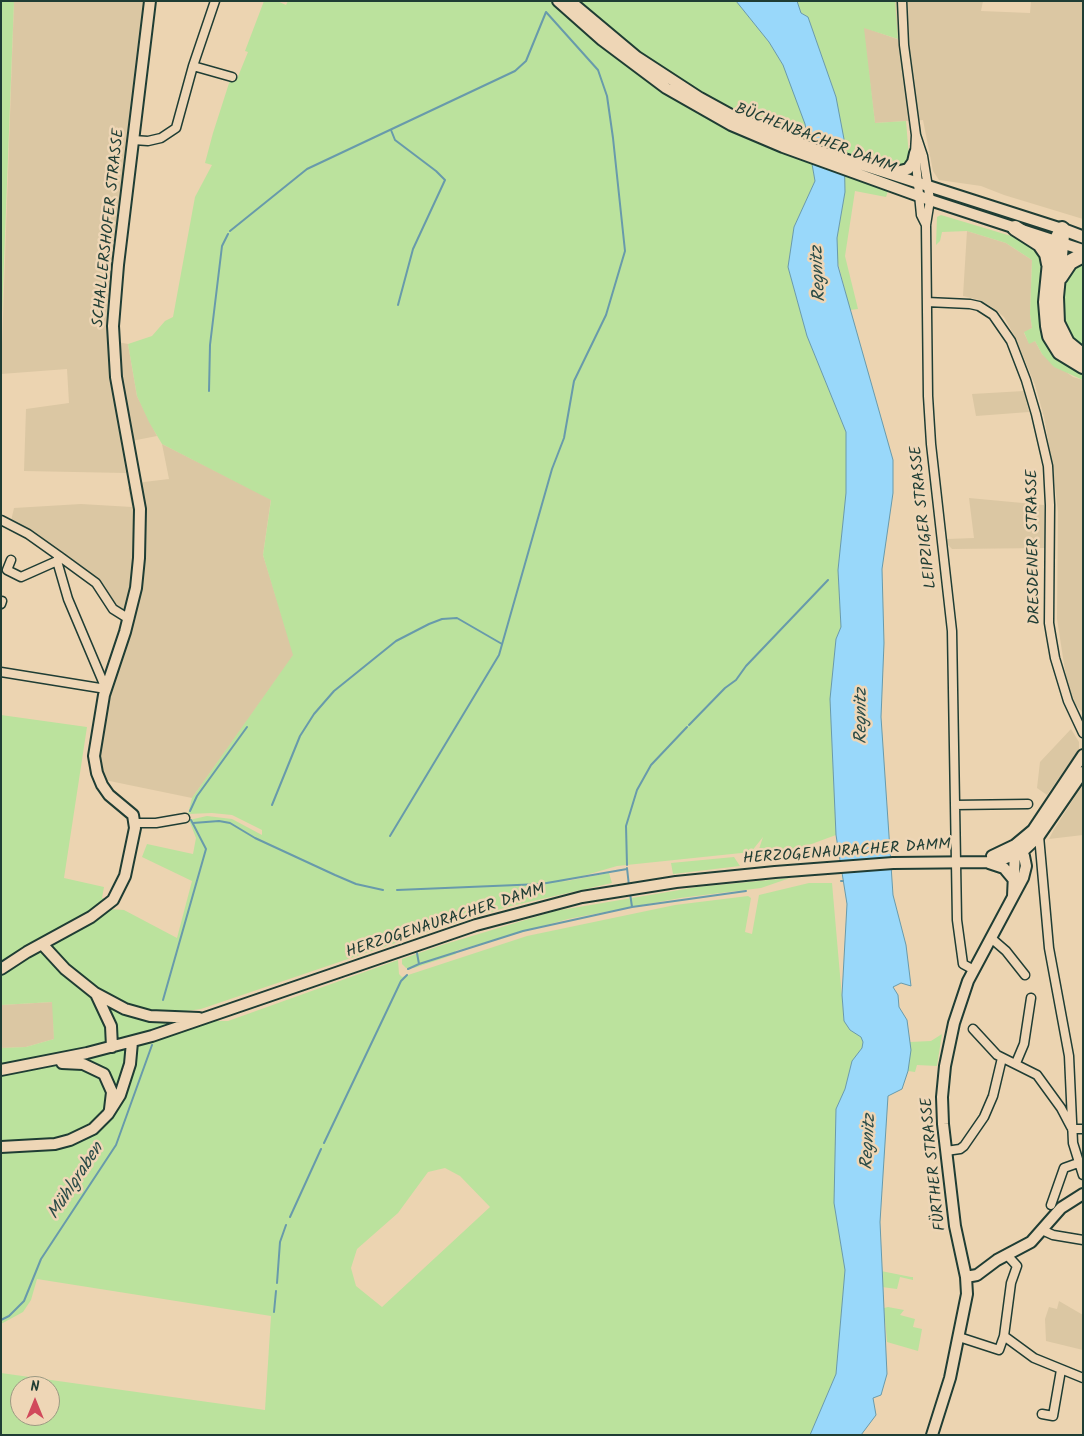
<!DOCTYPE html>
<html>
<head>
<meta charset="utf-8">
<style>
	body { margin:0 }
	#map { position:relative; width:1084px; height:1436px; overflow:hidden; background:#ecd4b1; font-family:Kalam,sans-serif }
	canvas { display:block }
	.frame { position:absolute; inset:0; border:2px solid #1f3d34; pointer-events:none }
	.north { position:absolute; left:10px; top:1376px; width:50px; height:50px; box-sizing:border-box; background:#eed6b6; border:1px solid #9b9982; border-radius:50%; rotate:0deg; font-size:14px; font-weight:700; line-height:20px; text-align:center; color:#1f3d34 }
	.north::after { content:''; display:block; margin:auto; width:18px; height:22px; background:#d1495b; clip-path:polygon(50% 0,100% 100%,50% 72%,0 100%) }
</style>
</head>
<body>
<div id="map">
<canvas width="1084" height="1436"></canvas>
<div class="frame"></div>
<div class="north">N</div>
</div>
<script>
const ctx = document.querySelector('canvas').getContext('2d');
ctx.lineJoin = 'round';
function fill(path, color) {
  ctx.fillStyle = color;
  ctx.fill(path, 'evenodd');
}
function shape(rows) {
  const path = new Path2D();
  for (const r of rows) {
    path.moveTo(r[0], r[1]);
    for (let i = 2; i < r.length; i += 2) path.lineTo(r[i], r[i + 1]);
  }
  return path;
}
function trace(path, color, width, dash) {
  ctx.strokeStyle = color;
  ctx.lineWidth = width;
  ctx.lineCap = dash ? 'butt' : 'round';
  ctx.setLineDash(dash || []);
  ctx.stroke(path);
}
function drawText(font, color, halo, rows, align = 'center') {
  ctx.font = font + ' Kalam,sans-serif';
  ctx.lineWidth = 5;
  ctx.setLineDash([]);
  ctx.textBaseline = 'middle';
  ctx.strokeStyle = halo;
  ctx.fillStyle = color;
  for (const [text, x, y, turn = 0] of rows) {
    ctx.save();
    ctx.translate(x, y);
    ctx.rotate((+turn || 0) * Math.PI / 180);
    ctx.textAlign = isNaN(turn) ? turn : align;
    if (halo) ctx.strokeText(text, 0, 0);
    ctx.fillText(text, 0, 0);
    ctx.restore();
  }
}
fill(shape([
	[14,1,148,1,112,341,128,344,137,396,157,436,121,443,126,473,24,471,26,409,69,403,67,369,1,374],
	[895,1,983,1,981,11,1030,13,1031,1,1083,1,1083,219,1004,195,981,186,939,180,933,171,923,120,875,123,863,27,897,39],
	[967,231,1006,243,1032,260,1030,314,1032,328,1024,333,1029,343,1035,341,1042,354,1073,377,1083,380,1083,713,1074,703,1066,677,1057,619,1058,512,1053,468,1044,417,1035,385,1016,339,1004,317,992,307,979,300,963,296],
	[1024,391,1029,412,976,416,972,394],
	[162,444,271,499,263,555,294,655,192,798,95,778,89,765,100,696,122,622,122,613,115,607,98,581,41,538,11,521,14,508,81,504,132,507,128,488,144,482,169,479],
	[969,498,1044,505,1045,548,952,549,948,545,947,539,974,538],
	[1071,729,1079,742,1079,749,1047,795,1037,788,1040,762],
	[1083,784,1083,835,1049,839,1053,831],
	[53,1002,54,1039,26,1047,1,1048,1,1005],
	[1059,1301,1083,1315,1083,1350,1046,1341,1045,1319,1049,1307,1057,1309]
]), '#dbc7a3');
fill(shape([
	[1,1,14,1,1,339],
	[264,1,277,1,286,5,288,1,736,1,769,42,783,65,798,102,805,124,815,181,794,227,788,267,807,336,846,432,846,493,838,570,841,627,836,639,830,699,836,835,798,849,793,859,758,852,763,837,751,852,617,866,562,882,609,873,612,883,511,906,445,926,201,1009,179,1012,178,1021,228,1021,398,960,399,974,402,977,527,936,675,905,748,896,751,898,745,932,752,934,759,895,809,883,832,883,844,1021,850,1030,861,1037,863,1042,862,1048,852,1061,845,1089,836,1109,834,1203,845,1270,836,1374,810,1435,1,1435,1,1373,265,1410,271,1316,37,1279,31,1300,23,1312,1,1324,1,1048,26,1047,54,1039,52,1002,1,1005,1,715,87,727,64,878,104,887,102,898,119,900,109,909,124,910,177,938,192,881,142,857,147,844,193,854,196,838,189,820,207,816,232,819,262,835,262,830,232,815,212,813,188,814,192,798,293,655,263,555,271,500,162,444,149,422,137,396,128,344,152,336,165,321,173,317,195,197,212,165,205,163,213,133,231,77,237,79,248,52,245,51],
	[445,1168,460,1176,490,1207,382,1307,356,1286,351,1268,357,1249,398,1213,428,1172],
	[20,1386,50,1386,50,1416,20,1416],
	[797,1,895,1,898,39,864,28,875,123,906,121,909,157,903,166,894,169,864,160,858,179,888,191,886,197,855,191,845,256,858,309,850,310,836,255,837,238,845,192,836,97,808,17,801,13],
	[941,215,1031,242,1043,255,1042,299,1083,369,1083,380,1054,367,1042,354,1035,341,1029,344,1024,332,1032,328,1030,314,1032,260,1006,243,967,231,942,232,940,241,936,245,937,217],
	[1083,258,1083,352,1077,349,1060,321,1063,279],
	[734,857,740,866,673,874,671,863],
	[790,878,761,888,680,898,568,919,455,951,456,954,414,968,406,968,402,964,402,959,442,945,555,911,697,887],
	[942,1034,937,1066,917,1065,915,1072,908,1071,910,1042,931,1041],
	[881,1271,911,1277,913,1277,913,1280,900,1277,897,1289,882,1287],
	[888,1307,904,1310,900,1315,915,1319,913,1327,922,1329,918,1351,887,1342,884,1308]
]), '#bbe29d');
const water = shape([
	[736,1,797,1,801,13,808,17,836,97,844,139,845,192,837,238,838,266,893,460,893,493,882,569,884,643,881,717,893,895,906,945,911,986,901,983,893,987,898,995,899,1007,907,1020,911,1050,908,1071,902,1089,888,1096,880,1222,887,1374,881,1395,873,1398,876,1415,861,1435,810,1435,836,1374,845,1270,834,1203,836,1109,845,1089,852,1061,862,1048,863,1042,861,1037,850,1030,844,1021,842,995,847,904,836,835,830,699,836,639,841,627,838,570,846,493,846,432,807,336,788,267,794,227,815,181,805,124,783,65,769,42,736,1]
]);
fill(water, '#99d8fa');
trace(water, '#689aab', 1);
trace(shape([
	[391,130,395,140,436,171,445,180,413,249,398,305],
	[230,231,307,169,515,71,526,61,546,12,598,70,607,96,613,138,625,251,606,315,574,381,564,438,552,469,499,655,390,836],
	[209,391,210,345,222,246,228,234],
	[689,725,725,688,736,680,746,666,828,580],
	[272,805,300,736,314,714,334,691,396,641,429,624,442,619,457,618,502,644],
	[190,811,197,796,247,727],
	[193,823,219,821,230,823,255,838,335,875,356,884,383,890],
	[627,865,626,826,637,790,651,765,687,727],
	[627,868,629,886],
	[841,881,843,881],
	[397,890,541,884,627,869],
	[630,893,632,907,746,891],
	[417,953,419,964,523,931,632,907],
	[408,969,419,964],
	[163,1000,206,849,191,820],
	[324,1143,401,981,407,975],
	[290,1217,321,1149],
	[277,1283,280,1242,286,1225],
	[274,1312,276,1291],
	[1,1320,9,1316,24,1301,41,1259,116,1145,152,1045]
]), '#689aab', 2);
const street = shape([
	[902,1,904,45,916,135,915,153,921,215,926,225],
	[193,66,232,77],
	[916,135,923,156,930,200,926,225,928,396,931,444,952,631,957,920,963,964,974,970],
	[133,140,148,141,161,138,176,128,193,66,215,1],
	[927,302,970,304,979,306,993,315,1011,341,1026,380,1036,414,1048,466,1050,505,1049,623,1051,635,1055,658,1068,701,1083,733],
	[1,520,28,534,59,556,57,561,68,599,106,689],
	[59,556,96,583,113,609,129,619],
	[11,560,7,570,21,577,57,561],
	[1,604,2,601],
	[1,672,106,689],
	[955,805,1028,804],
	[136,823,156,823,185,818],
	[1039,836,1049,948,1069,1056,1073,1143,1083,1175],
	[991,938,1006,951,1025,975],
	[973,1029,997,1055,1037,1075,1061,1108,1071,1127],
	[1016,1063,1024,1044,1031,998],
	[1072,1129,1083,1129],
	[946,1151,960,1149,964,1146,984,1117,993,1096,1002,1058],
	[1051,1205,1064,1168,1078,1163],
	[1042,1230,1053,1235,1083,1240],
	[1004,1336,1034,1358,1083,1378],
	[959,1337,999,1350,1004,1336,1011,1283,1017,1266,1007,1255],
	[1042,1414,1053,1416,1061,1370]
]);
const secondary = shape([
	[558,1,602,40,666,88,731,125,783,147,930,200,1083,250],
	[570,1,637,57,700,98,731,115,819,151,1062,229],
	[892,173,908,169,913,162,915,153],
	[992,856,1015,845,1033,830,1083,755],
	[989,863,1004,868,1014,880],
	[1013,896,1015,851],
	[42,944,65,969,95,993,125,1009,150,1016,199,1018],
	[1,969,27,952,91,917,113,900,125,876,135,828,133,815,109,795,102,785,97,773,94,756,104,695,125,632,136,588,139,558,140,509,116,377,113,326,118,265,150,1],
	[96,994,111,1026,112,1047],
	[62,1063,83,1064,104,1074,112,1092,110,1109],
	[1,1070,87,1053,152,1036,476,925,582,897,676,882,775,872,893,863,988,862,1003,859,1022,852,1039,836,1083,772],
	[1,1147,55,1144,70,1140,93,1129,108,1114,120,1095,130,1064,132,1042],
	[966,1277,977,1275,997,1260,1031,1242,1061,1208,1083,1194],
	[932,1435,950,1378,967,1294,966,1277,955,1226,943,1124,942,1097,945,1066,954,1023,968,981,1023,878,1026,866,1024,856,1015,845]
]);
const primary = shape([
	[1062,229,1083,237]
]);
const highway = shape([
	[1015,228,1040,244,1047,254,1049,264],
	[1062,229,1051,252,1046,302,1048,326,1050,336,1060,352,1083,366],
	[1062,235,1056,297,1057,323,1067,343,1083,356],
	[1060,277,1070,262,1083,255]
]);
trace(street, '#1f3d34', 11);
trace(secondary, '#1f3d34', 14);
trace(primary, '#1f3d34', 15);
trace(highway, '#1f3d34', 18);
trace(street, '#eed6b6', 8);
trace(secondary, '#eed6b6', 10);
trace(primary, '#eed6b6', 11);
trace(highway, '#eed6b6', 14);
drawText('16px', '#1f3d34', '#eed6b6', [
	["BÜCHENBACHER DAMM",815,140,21],
	["SCHALLERSHOFER STRASSE",110,228,-84],
	["LEIPZIGER STRASSE",925,517,-96],
	["DRESDENER STRASSE",1035,547,-91],
	["HERZOGENAURACHER DAMM",847,853,-4],
	["HERZOGENAURACHER DAMM",446,922,-18],
	["FÜRTHER STRASSE",935,1164,-96]
]);
drawText('italic 18px', '#2b4c48', '#eed6b6', [
	["Regnitz",820,274,-93],
	["Regnitz",863,716,-90],
	["Regnitz",870,1142,-87],
	["Mühlgraben",77,1182,-57]
]);
</script>
</body>
</html>
